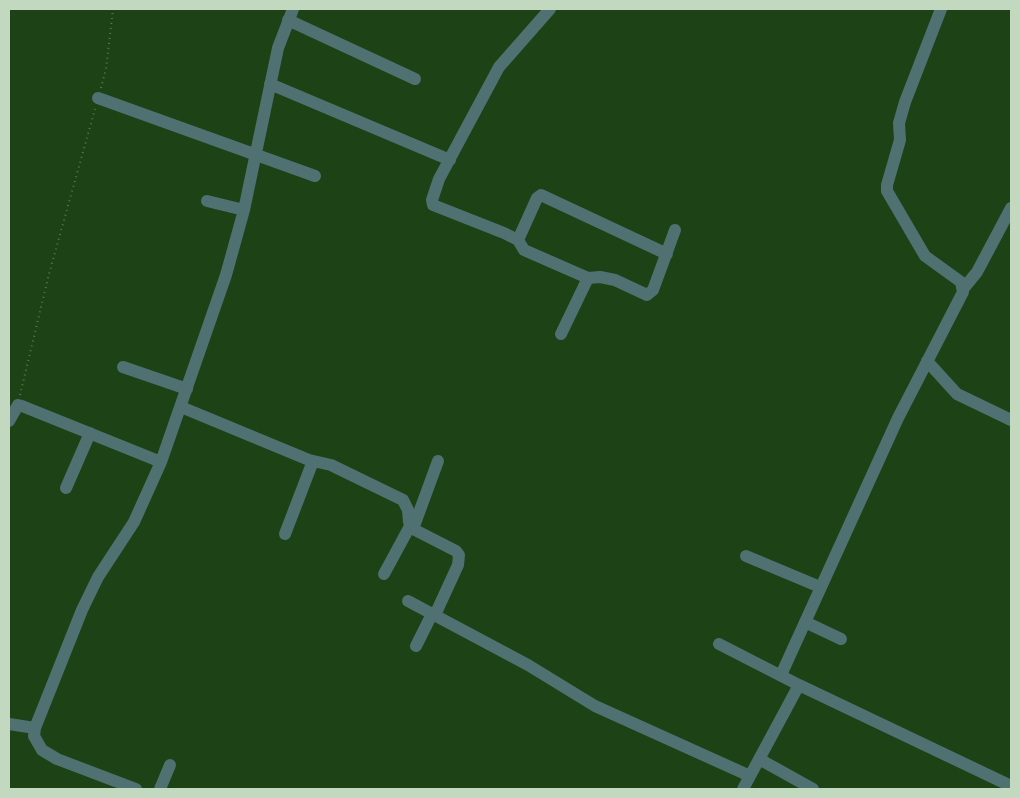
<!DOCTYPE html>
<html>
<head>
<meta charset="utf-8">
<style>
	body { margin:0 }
	#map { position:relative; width:1020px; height:798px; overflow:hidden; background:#1c4215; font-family:"Alegreya Sans",sans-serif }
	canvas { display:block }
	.frame { position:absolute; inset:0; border:10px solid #c3d9bf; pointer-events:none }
</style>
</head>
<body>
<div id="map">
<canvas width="1020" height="798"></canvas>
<div class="frame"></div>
</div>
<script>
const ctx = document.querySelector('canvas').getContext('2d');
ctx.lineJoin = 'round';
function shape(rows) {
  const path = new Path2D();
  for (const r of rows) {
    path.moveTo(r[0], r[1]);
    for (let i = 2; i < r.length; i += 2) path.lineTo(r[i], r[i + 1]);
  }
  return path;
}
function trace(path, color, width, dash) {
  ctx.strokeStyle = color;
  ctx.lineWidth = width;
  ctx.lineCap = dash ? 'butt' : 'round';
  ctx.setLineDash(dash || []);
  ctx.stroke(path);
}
trace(shape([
	[101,88,106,69,113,9],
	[20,395,49,274,95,109]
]), '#597953', 2, [1, 4]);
trace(shape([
	[550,9,499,67,439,179,432,200,433,205,504,233,518,240,524,250,588,278,600,277,615,280,647,295,653,290,675,230],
	[288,20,415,79],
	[270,84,450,160],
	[98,98,315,176],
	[207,201,244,210],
	[518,240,537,198,541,195,667,254],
	[964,288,977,272,1011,208],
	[561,334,588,278],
	[927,361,957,394,1011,420],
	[123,367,187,389],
	[181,407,309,460,331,465,403,500,408,510,409,522,413,529,456,551,459,555,458,565,435,615],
	[9,421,18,405,22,406,161,462],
	[66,488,90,433],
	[413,529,438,461],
	[285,534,313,461],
	[746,556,820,587],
	[384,574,410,526],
	[408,601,528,665,595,706,750,776],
	[805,622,841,639],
	[719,644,799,685,1011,786],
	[416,646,432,614],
	[781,675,898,418,963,292,961,282,925,256,887,191,887,185,900,140,899,123,905,102,941,9],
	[9,724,35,728],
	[759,759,813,789],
	[136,789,57,759,42,750,34,736,35,728,82,610,98,577,134,522,161,462,226,275,244,210,278,48,293,9],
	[160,789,170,765],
	[743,789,799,685]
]), '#4f7172', 12);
</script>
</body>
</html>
